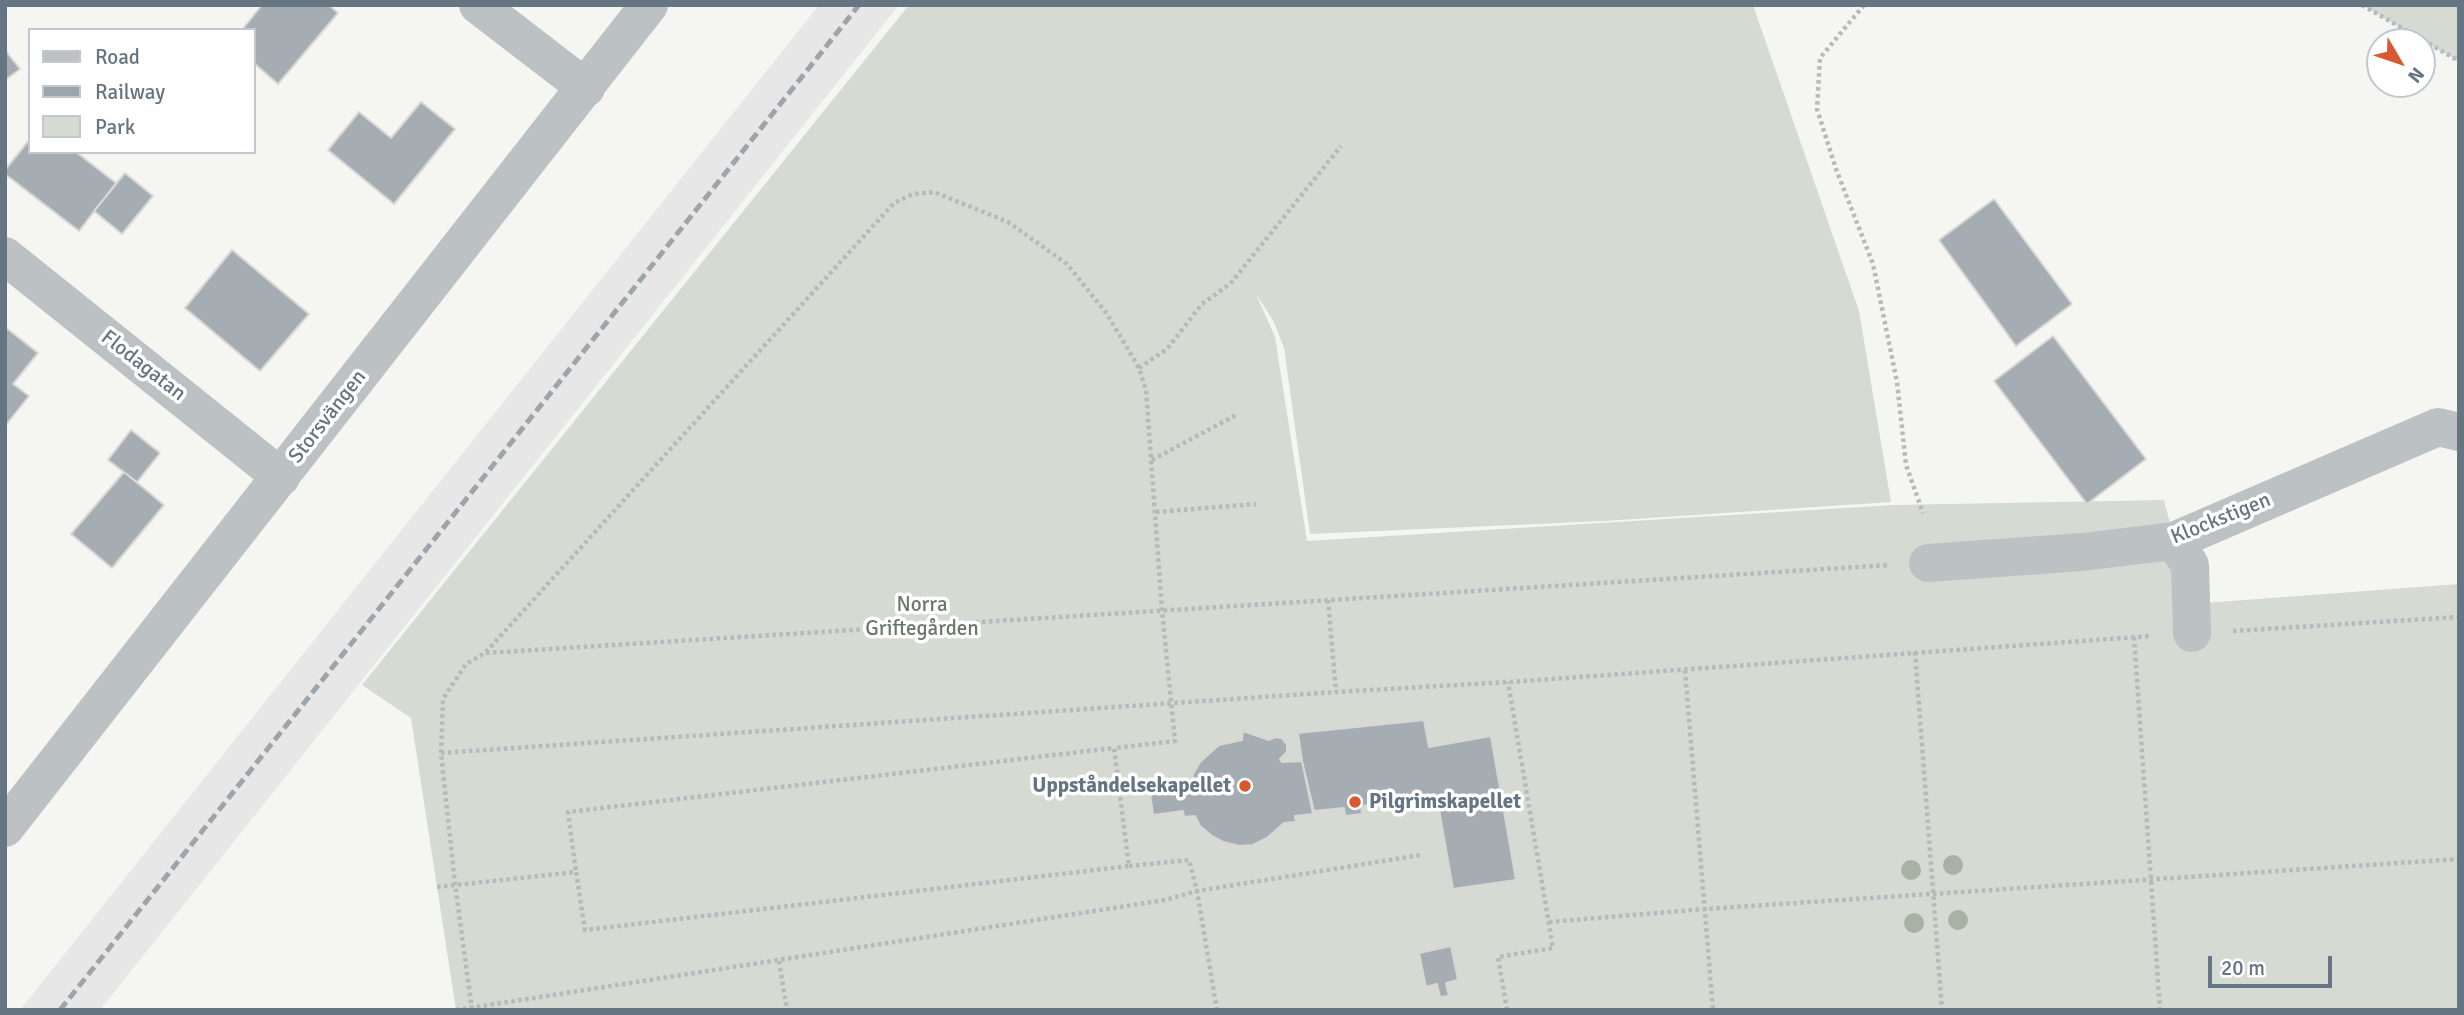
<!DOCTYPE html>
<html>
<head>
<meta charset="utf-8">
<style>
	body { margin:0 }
	#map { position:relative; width:2464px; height:1015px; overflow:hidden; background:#f5f6f2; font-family:Signika,sans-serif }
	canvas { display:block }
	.frame { position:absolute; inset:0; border:7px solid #667582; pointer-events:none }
	.legend { position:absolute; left:28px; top:28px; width:228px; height:126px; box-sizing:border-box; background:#fff; border:2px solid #c2c8cd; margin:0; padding:9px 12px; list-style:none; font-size:21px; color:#667582 }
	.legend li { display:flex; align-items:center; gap:14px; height:35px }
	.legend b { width:35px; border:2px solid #c2c8cd }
	.north { position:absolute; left:2366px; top:28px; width:70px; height:70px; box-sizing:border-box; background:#fff; border:2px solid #c2c8cd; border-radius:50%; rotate:129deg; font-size:19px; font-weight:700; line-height:28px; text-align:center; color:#667582 }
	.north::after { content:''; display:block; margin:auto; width:24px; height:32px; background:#d85930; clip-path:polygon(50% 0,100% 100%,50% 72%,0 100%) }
	.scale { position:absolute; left:2208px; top:956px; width:124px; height:32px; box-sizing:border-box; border:4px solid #667582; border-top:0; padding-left:9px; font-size:21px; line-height:24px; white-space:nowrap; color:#667582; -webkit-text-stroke:5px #fff; paint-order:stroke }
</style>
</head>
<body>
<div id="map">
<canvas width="2464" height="1015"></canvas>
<div class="frame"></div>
<ul class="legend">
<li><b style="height:9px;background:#bcc1c4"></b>Road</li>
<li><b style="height:9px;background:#9ea5aa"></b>Railway</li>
<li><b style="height:19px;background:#d5dad2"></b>Park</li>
</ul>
<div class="north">N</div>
<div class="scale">20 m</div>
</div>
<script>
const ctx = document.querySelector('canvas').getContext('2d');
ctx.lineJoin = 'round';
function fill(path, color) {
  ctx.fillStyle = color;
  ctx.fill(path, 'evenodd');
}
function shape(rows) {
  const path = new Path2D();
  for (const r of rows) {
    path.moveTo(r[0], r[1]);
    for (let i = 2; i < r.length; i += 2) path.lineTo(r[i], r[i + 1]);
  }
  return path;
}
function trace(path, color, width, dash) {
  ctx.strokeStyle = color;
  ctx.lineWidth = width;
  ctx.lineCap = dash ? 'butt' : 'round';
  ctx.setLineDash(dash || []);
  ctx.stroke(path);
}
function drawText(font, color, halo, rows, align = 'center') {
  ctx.font = font + ' Signika,sans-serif';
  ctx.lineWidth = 7;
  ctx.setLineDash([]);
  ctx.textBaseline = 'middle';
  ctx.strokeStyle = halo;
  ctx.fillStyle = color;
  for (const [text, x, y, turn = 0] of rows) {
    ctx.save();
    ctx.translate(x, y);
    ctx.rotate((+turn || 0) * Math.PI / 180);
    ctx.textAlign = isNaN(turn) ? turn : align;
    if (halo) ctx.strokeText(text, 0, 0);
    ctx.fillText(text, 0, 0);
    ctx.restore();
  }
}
fill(shape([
	[819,5,899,5,100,1010,20,1010]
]), '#e6e7e6');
fill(shape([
	[909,5,1753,5,1859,311,1891,502,1604,521,1310,534,1284,348,1274,322,1256,294,1275,337,1307,541,1894,505,2164,500,2191,604,2459,584,2459,1010,456,1010,411,718,362,685],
	[2362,5,2459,5,2459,61,2433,47]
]), '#d5dad2');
const building = shape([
	[262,5,329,5,338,13,278,84,254,63,254,30,242,30,262,5],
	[5,50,20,69,5,80,5,50],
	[421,102,455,129,394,204,328,150,359,112,391,138,421,102],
	[30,139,30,152,76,152,116,183,79,231,5,174,5,170,30,139],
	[125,173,153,196,122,234,94,211,125,173],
	[1994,199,2072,304,2016,346,1939,240,1994,199],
	[232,250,309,314,260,371,185,308,232,250],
	[5,327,38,353,13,384,29,396,5,426,5,327],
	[2053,336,2146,459,2087,504,1994,381,2053,336],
	[131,430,160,453,137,482,108,460,131,430],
	[124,472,164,505,112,568,71,534,124,472],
	[1424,720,1429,747,1491,736,1516,880,1453,889,1437,798,1361,806,1362,814,1345,816,1344,808,1314,811,1302,761,1298,733,1424,720],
	[1243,731,1269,740,1275,737,1282,738,1287,745,1287,752,1280,759,1282,762,1302,761,1313,814,1295,816,1296,822,1284,823,1267,838,1253,845,1239,846,1223,842,1212,836,1200,826,1195,816,1184,817,1183,811,1153,815,1150,793,1182,789,1181,783,1192,781,1193,774,1200,762,1219,745,1242,740,1243,731],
	[1451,946,1458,980,1446,983,1449,996,1440,997,1437,984,1426,987,1419,953,1451,946]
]);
fill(building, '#a5adb3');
trace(building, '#d7d7d5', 2);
trace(shape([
	[1864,5,1820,58,1817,109,1836,169,1873,264,1897,382,1906,465,1923,513],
	[2362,5,2459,61],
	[1139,368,1167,349,1202,304,1230,284,1341,146],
	[1152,460,1238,414],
	[1156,512,1256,504],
	[1328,600,1336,692],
	[2233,631,2459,617],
	[2134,637,2160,1010],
	[1915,652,1942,1010],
	[486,653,1889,565],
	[1685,670,1713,1010],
	[441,753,1336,692,1508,682,2151,636],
	[1129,866,1189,860,1197,891,1217,1010],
	[437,887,576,872,585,930,1129,866,1114,748,568,812,576,872],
	[1549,922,1705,909,2459,859],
	[779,961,787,1010],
	[456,1010,1165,900,1197,891,1421,855],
	[472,1010,455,884,441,753,443,699,466,664,485,653,894,203,913,194,934,192,1008,222,1067,264,1107,314,1139,368,1146,390,1162,610,1175,741,1114,748],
	[1507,1010,1498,957,1553,948,1508,682]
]), '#b7babc', 4.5, [3.5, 3.5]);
trace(shape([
	[478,5,586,88],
	[5,256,281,477],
	[2174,541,2190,565,2192,633],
	[1928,563,2082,552,2174,541,2438,427,2459,432],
	[5,828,649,5]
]), '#bcc1c4', 38);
trace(shape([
	[60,1010,859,5]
]), '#9ea5aa', 5, [10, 5]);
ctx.fillStyle = '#a8b1a4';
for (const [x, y] of [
	[1953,865],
	[1911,870],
	[1958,920],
	[1914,923]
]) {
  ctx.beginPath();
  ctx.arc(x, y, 10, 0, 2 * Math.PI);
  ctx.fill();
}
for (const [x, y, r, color] of [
	[1245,786,7,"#d85930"],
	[1355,802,7,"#d85930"]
]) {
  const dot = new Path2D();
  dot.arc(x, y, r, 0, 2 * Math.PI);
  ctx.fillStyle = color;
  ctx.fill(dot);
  trace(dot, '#fff', 2.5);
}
drawText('21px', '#667582', '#fff', [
	["Flodagatan",143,366,38],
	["Storsvängen",328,417,-52],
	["Klockstigen",2221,519,-22]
]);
drawText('21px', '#697965', '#fff', [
	["Norra",922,605],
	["Griftegården",922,629]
]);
drawText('bold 21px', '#667582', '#fff', [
	["Uppståndelsekapellet",1231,786],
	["Pilgrimskapellet",1369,802,"left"]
], 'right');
</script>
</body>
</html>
